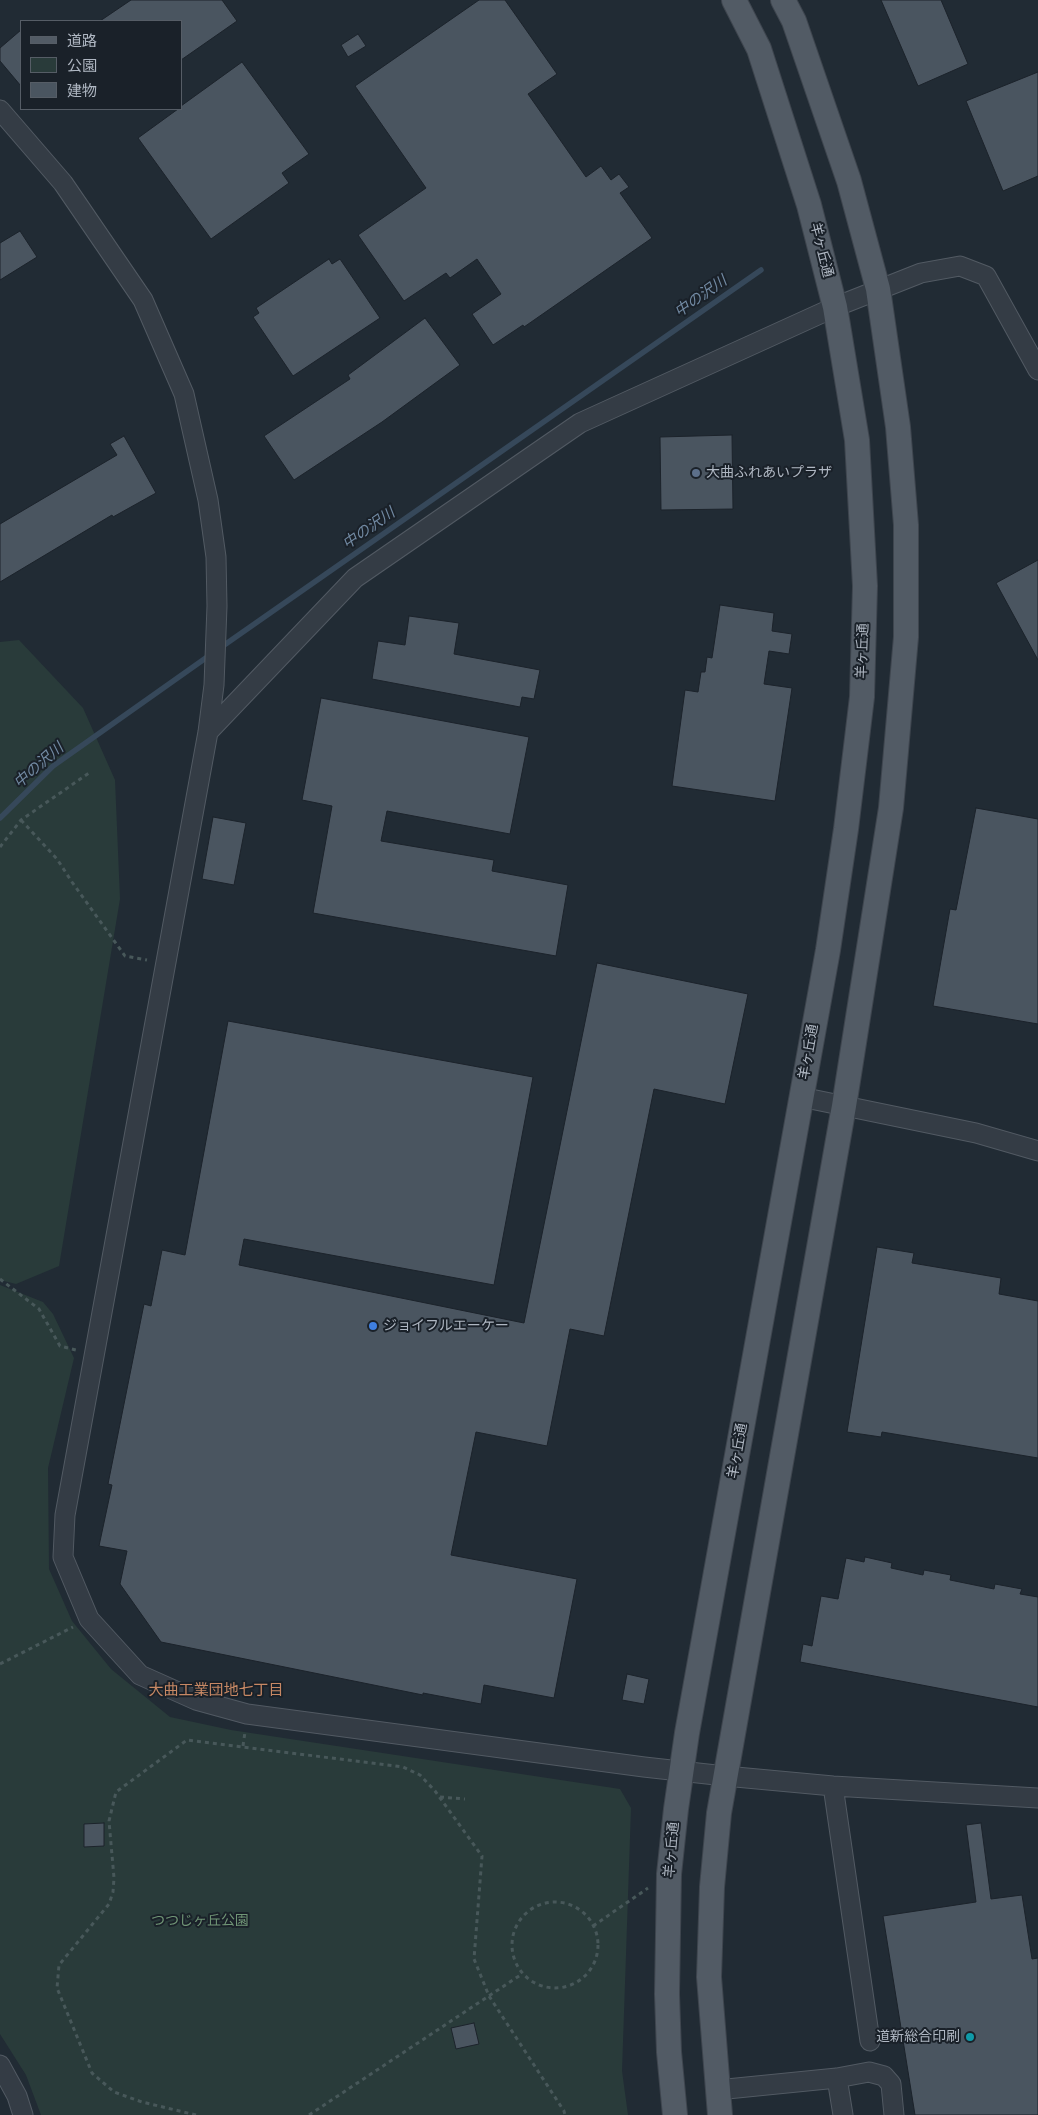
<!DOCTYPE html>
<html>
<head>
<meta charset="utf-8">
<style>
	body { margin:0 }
	#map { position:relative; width:1038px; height:2115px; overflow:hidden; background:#212b34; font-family:Signika,"Noto Sans JP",sans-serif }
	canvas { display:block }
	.legend { position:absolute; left:20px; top:20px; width:162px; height:90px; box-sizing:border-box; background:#1a2129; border:1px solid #565d66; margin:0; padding:6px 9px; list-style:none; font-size:15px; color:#afb7c2 }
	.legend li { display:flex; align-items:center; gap:10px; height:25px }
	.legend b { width:25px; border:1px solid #565d66 }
</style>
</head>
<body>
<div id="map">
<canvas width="1038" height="2115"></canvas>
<ul class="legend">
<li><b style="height:6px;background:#525b65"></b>道路</li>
<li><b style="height:14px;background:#293b3a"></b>公園</li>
<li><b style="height:14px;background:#4a5560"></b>建物</li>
</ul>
</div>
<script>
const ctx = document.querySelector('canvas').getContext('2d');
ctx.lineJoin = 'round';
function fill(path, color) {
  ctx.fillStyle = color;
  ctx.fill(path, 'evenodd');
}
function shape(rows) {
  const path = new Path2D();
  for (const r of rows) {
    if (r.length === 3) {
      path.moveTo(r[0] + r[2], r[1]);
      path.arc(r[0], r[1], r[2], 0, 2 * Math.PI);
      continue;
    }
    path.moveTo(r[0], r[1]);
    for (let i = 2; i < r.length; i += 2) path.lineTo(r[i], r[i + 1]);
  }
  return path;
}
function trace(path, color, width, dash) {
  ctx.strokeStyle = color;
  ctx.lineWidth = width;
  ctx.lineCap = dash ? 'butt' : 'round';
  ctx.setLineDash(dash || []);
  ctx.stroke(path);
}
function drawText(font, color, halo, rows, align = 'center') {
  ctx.font = font + ' Signika,"Noto Sans JP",sans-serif';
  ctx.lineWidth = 4;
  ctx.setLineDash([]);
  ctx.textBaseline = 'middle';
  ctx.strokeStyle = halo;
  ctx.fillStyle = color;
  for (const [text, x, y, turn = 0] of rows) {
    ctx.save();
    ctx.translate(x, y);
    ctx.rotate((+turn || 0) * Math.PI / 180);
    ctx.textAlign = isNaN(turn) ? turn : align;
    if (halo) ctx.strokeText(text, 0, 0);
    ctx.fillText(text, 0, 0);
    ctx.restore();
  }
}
fill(shape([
	[19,640,83,708,115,780,120,899,59,1266,16,1284,0,1280,0,642],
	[0,1285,43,1302,53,1314,74,1358,48,1468,49,1569,72,1621,111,1669,170,1717,231,1730,620,1789,631,1808,622,2071,628,2115,41,2115,26,2075,0,2034]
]), '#293b3a');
trace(shape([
	[220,648,761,270],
	[0,818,53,766,210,655]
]), '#36485a', 5.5);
const building = shape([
	[131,0,222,0,237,21,181,60,181,21,100,21,131,0],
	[479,0,505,0,557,74,528,94,586,177,601,166,611,180,619,174,629,187,620,193,652,238,524,327,523,325,493,345,472,314,501,294,477,259,450,278,446,273,404,301,358,235,426,188,355,86,479,0],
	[881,0,941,0,968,64,918,86,881,0],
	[21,30,21,86,0,61,0,48,21,30],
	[358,34,366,46,348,57,341,45,358,34],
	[242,62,309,154,282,173,289,183,211,239,138,138,178,109,181,109,181,106,242,62],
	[1038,72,1038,176,1003,191,966,101,1038,72],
	[20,231,37,257,0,280,0,243,20,231],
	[329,259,332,264,340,259,380,318,293,376,253,317,259,313,256,308,329,259],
	[425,318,460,365,382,422,294,480,264,436,350,379,348,375,425,318],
	[732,435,733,509,661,510,660,437,732,435],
	[124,436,156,493,113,517,112,515,0,582,0,524,117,455,110,444,124,436],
	[1038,560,1038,660,996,583,1038,560],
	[720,605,774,613,772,631,792,634,789,654,769,651,764,684,792,688,775,801,672,786,685,690,698,692,701,672,705,672,707,657,712,658,720,605],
	[409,616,459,623,454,654,540,670,534,699,522,697,520,707,372,679,378,641,405,645,409,616],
	[321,698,529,737,510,834,387,811,381,841,494,860,492,871,568,885,556,956,313,913,332,806,302,800,321,698],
	[976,808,1038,819,1038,1024,933,1006,950,909,956,910,976,808],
	[213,817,246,823,234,885,202,879,213,817],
	[597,963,748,994,725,1104,654,1089,604,1336,570,1329,547,1446,476,1432,451,1555,577,1579,554,1698,484,1685,481,1704,423,1693,423,1695,161,1642,120,1584,127,1551,99,1546,112,1485,108,1484,144,1304,151,1306,162,1250,185,1255,228,1021,533,1077,494,1285,244,1239,239,1265,524,1323,597,963],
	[877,1247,914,1253,912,1263,1001,1278,999,1294,1038,1301,1038,1458,882,1432,881,1437,847,1432,877,1247],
	[865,1557,892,1563,891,1568,923,1575,924,1570,951,1575,950,1580,994,1589,995,1584,1022,1589,1020,1594,1038,1597,1038,1707,800,1662,803,1644,812,1646,821,1596,838,1599,846,1558,864,1562,865,1557],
	[627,1674,649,1679,644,1704,622,1700,627,1674],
	[104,1823,104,1846,84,1847,84,1824,104,1823],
	[981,1823,991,1899,1022,1895,1032,1959,1038,1958,1038,2115,915,2115,883,1916,976,1902,966,1825,981,1823],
	[474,2023,479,2044,456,2049,451,2028,474,2023]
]);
fill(building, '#4a5560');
trace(building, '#1c232b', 1);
const minor = shape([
	[0,110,63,183,143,300,184,394,208,500,216,557,217,606,214,685,208,732,65,1515,63,1557,89,1619,140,1675,196,1700,247,1714,644,1767,725,1776,833,1786,1038,1798],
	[208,732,355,578,580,423,835,307,921,273,960,266,986,276,1038,370],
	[801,1097,976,1133,1038,1151],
	[833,1786,870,2041],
	[0,2065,17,2096,23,2115],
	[837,2078,843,2115],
	[717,2090,837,2078,869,2072,884,2076,891,2084,894,2115]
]);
const major = shape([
	[675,2115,669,2052,667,1994,669,1874,676,1809,687,1733,828,950,846,829,862,697,865,586,857,440,835,307,809,205,759,49,734,0],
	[720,2115,709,1977,712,1887,719,1813,844,1106,891,808,906,637,906,525,898,427,878,289,849,181,794,21,783,0]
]);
trace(minor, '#525a63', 21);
trace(major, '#3e454e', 26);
trace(shape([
	[21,820,57,859,72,882,125,956,147,960],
	[0,847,21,820,89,773],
	[0,1279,39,1309,60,1346,76,1350],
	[0,1664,73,1627],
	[243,1746,245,1732],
	[440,1797,465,1799],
	[555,1945,43],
	[593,1926,648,1888],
	[196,2115,142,2102,114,2092,92,2073,57,1988,59,1965,109,1904,113,1892,114,1878,109,1821,116,1792,187,1740,403,1767,420,1775,435,1791,482,1856,474,1959,489,1996,564,2111,565,2115],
	[309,2115,522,1974]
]), '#48585a', 3, [4, 4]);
trace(minor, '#343c45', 19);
trace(major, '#525b65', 24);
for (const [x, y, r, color] of [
	[696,473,5,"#5c6f8a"],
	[373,1326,5,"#3f7fe0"],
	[970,2037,5,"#0f9aa8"]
]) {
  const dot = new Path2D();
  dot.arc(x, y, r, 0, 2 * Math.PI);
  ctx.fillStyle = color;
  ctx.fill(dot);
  trace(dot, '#1a2129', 2);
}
drawText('14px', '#afb7c2', '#1a2129', [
	["羊ヶ丘通",821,250,76],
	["羊ヶ丘通",863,651,-88],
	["羊ヶ丘通",809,1052,-80],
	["羊ヶ丘通",738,1451,-80],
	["羊ヶ丘通",672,1850,-85]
]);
drawText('14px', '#afb7c2', '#1a2129', [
	["大曲ふれあいプラザ",706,473],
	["ジョイフルエーケー",383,1326],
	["道新総合印刷",960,2037,"right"]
], 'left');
drawText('14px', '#709576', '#1a2129', [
	["つつじヶ丘公園",200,1921]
]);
drawText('italic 15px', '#728aa3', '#1a2129', [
	["中の沢川",701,297,-35],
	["中の沢川",369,529,-35],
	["中の沢川",39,766,-41]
]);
drawText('15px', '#c78864', '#1a2129', [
	["大曲工業団地七丁目",216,1691]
]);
</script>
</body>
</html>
